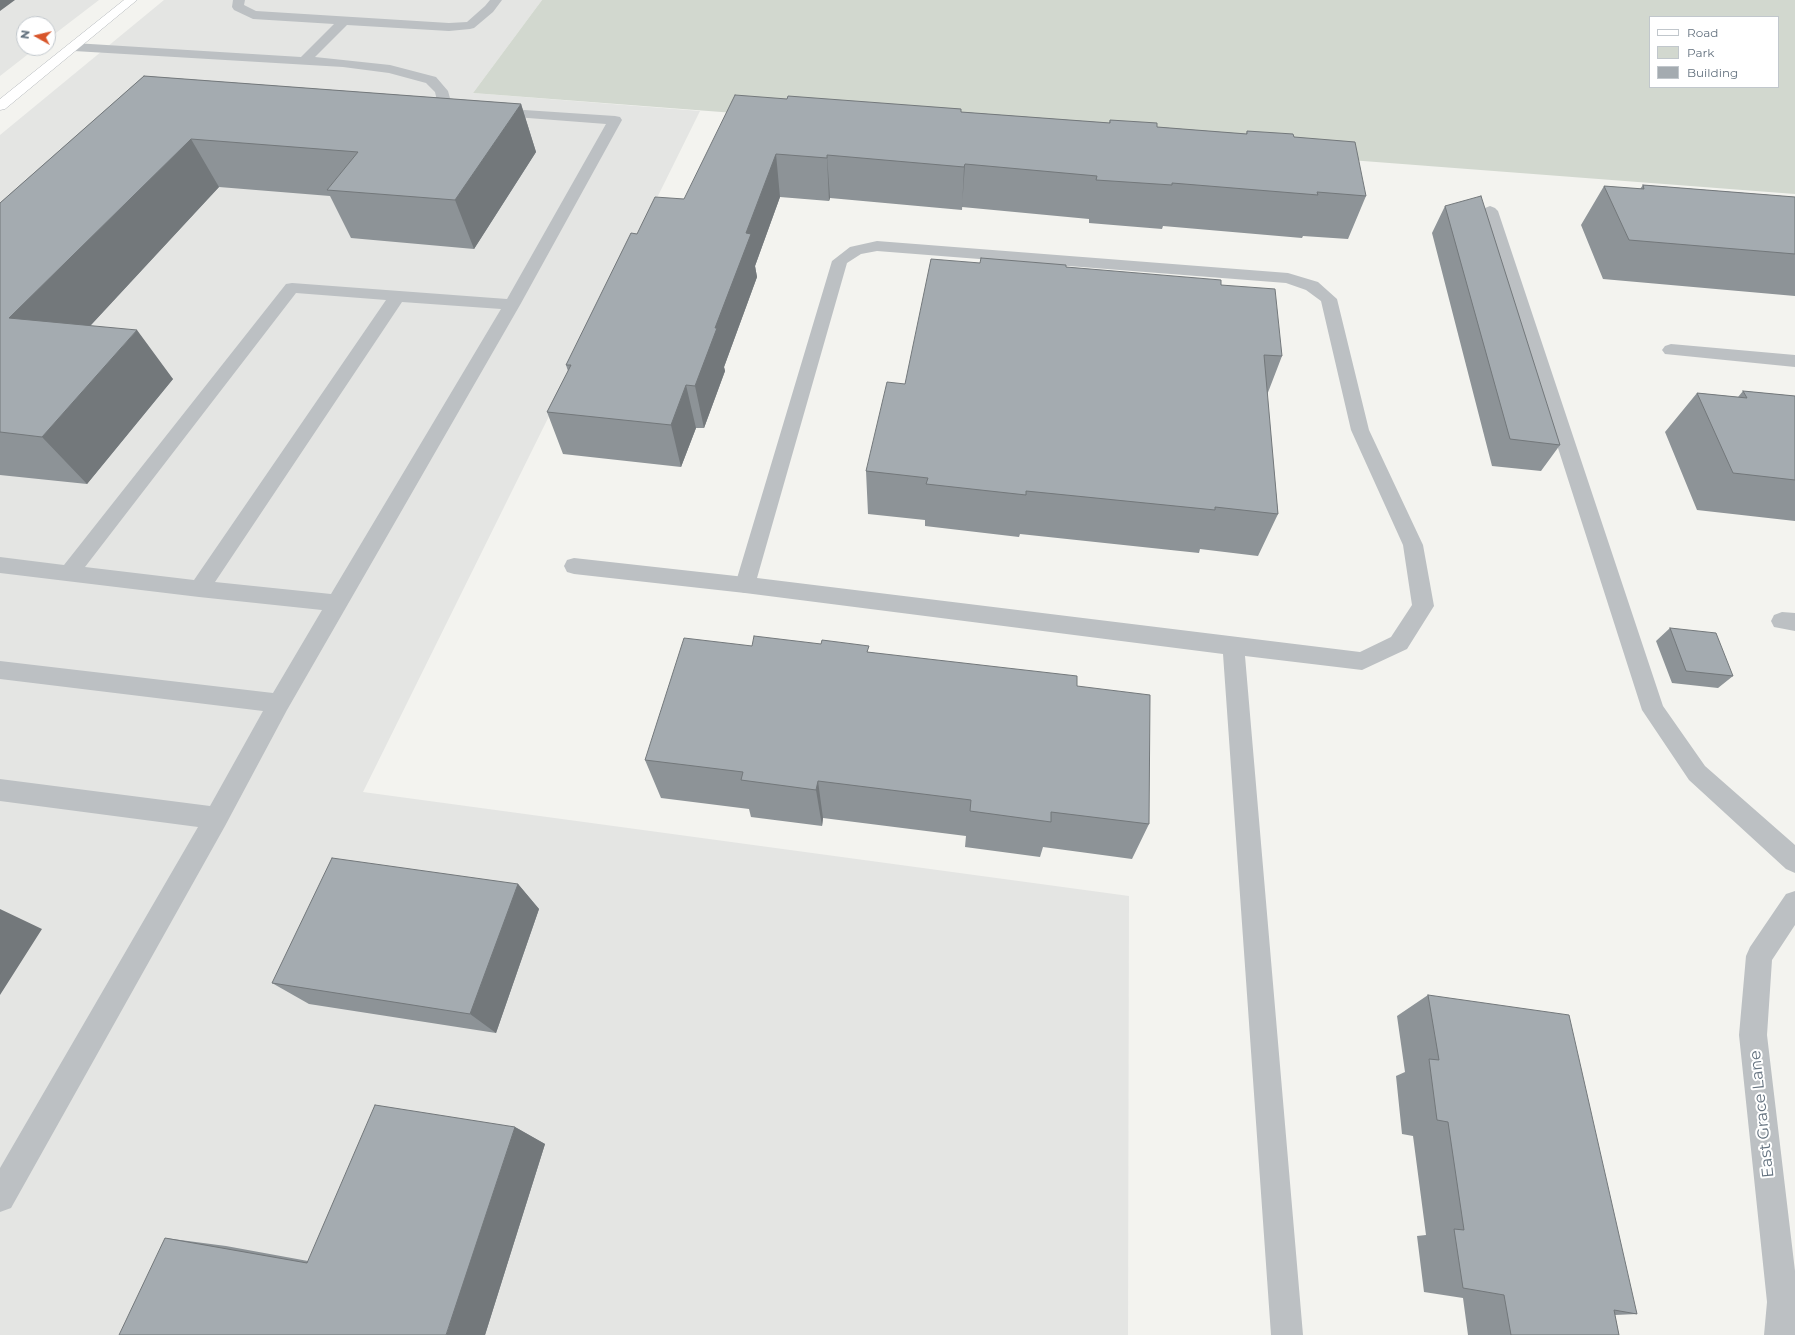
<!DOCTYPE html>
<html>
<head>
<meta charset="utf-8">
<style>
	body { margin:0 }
	#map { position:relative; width:1795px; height:1335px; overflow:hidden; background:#f3f3ef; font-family:Montserrat,sans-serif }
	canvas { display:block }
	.legend { position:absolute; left:1649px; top:16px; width:130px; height:72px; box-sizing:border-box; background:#fff; border:1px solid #c1c7cc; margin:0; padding:5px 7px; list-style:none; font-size:12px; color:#64727f }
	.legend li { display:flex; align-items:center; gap:8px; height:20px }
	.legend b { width:20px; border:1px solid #c1c7cc }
	.north { position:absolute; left:16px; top:16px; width:40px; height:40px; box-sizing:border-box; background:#fff; border:1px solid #c1c7cc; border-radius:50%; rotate:278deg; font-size:11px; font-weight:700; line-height:16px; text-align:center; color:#64727f }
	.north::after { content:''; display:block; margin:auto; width:14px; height:18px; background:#d8562b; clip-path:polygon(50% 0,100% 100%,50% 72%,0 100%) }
</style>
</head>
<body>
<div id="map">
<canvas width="1795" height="1335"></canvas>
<ul class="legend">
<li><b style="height:5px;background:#fff"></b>Road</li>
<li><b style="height:11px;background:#d2d8cf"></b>Park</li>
<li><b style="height:11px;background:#a4abb0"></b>Building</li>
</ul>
<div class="north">N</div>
</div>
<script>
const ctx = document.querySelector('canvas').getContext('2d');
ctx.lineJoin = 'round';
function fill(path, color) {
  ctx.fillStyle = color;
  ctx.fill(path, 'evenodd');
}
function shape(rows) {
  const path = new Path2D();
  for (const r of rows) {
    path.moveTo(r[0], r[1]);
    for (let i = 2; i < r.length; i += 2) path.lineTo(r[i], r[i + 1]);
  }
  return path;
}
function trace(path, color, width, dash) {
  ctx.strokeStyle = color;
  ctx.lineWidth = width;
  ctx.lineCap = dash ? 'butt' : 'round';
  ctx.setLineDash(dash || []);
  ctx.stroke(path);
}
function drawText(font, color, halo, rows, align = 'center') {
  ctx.font = font + ' Montserrat,sans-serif';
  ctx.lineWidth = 4;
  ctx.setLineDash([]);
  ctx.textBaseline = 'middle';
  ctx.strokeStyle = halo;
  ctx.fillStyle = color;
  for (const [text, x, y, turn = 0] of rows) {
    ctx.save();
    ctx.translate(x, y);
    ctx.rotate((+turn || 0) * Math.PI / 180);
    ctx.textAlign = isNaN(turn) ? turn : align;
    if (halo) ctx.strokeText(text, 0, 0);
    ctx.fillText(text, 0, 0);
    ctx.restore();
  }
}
fill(shape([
	[0,0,99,0,48,39,48,24,24,24,24,48,36,48,0,76],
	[164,0,542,0,473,93,700,111,363,792,1129,896,1128,1335,0,1335,0,135]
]), '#e4e5e3');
fill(shape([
	[542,0,1795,0,1795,194,473,93],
	[1650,17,1778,17,1778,87,1650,87]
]), '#d2d8cf');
const secondary = shape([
	[124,0,137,0,5,109,0,110,0,99,124,0]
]);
trace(secondary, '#b1b5b9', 1);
fill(shape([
	[233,0,245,0,244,5,256,11,449,23,467,22,485,6,490,0,502,0,493,12,474,28,470,29,449,31,347,25,315,57,390,65,436,77,448,91,453,109,451,112,446,113,441,112,439,109,435,92,426,83,389,73,343,67,74,51,69,50,68,47,69,44,74,43,301,57,334,24,253,19,234,10,232,7,233,0],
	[494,108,615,116,620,117,622,120,520,305,287,710,225,826,11,1208,0,1212,0,1168,198,827,0,801,0,779,210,806,263,711,0,679,0,661,273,693,322,610,199,597,0,573,0,557,64,565,286,284,292,283,507,299,606,124,489,115,487,112,489,109,494,108],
	[296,293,386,300,194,580,85,567,296,293],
	[402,302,501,309,331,594,215,582,402,302],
	[1490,206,1495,208,1498,211,1663,706,1705,766,1795,845,1795,873,1786,869,1689,780,1642,710,1482,211,1485,208,1490,206],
	[1671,344,1795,355,1795,367,1665,354,1662,350,1665,346,1671,344],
	[574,558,745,577,752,579,755,585,752,591,745,593,574,574,567,572,564,566,567,560,574,558],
	[1782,612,1795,613,1795,631,1774,627,1771,621,1774,615,1782,612]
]), '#bcc0c3');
fill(shape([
	[877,241,1288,273,1318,282,1337,299,1369,430,1423,545,1434,606,1407,649,1362,670,1245,656,1303,1335,1271,1335,1223,654,745,593,738,591,735,585,832,261,850,247,877,241],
	[877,251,1286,283,1306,290,1321,301,1351,430,1403,545,1412,605,1391,637,1360,652,757,578,847,263,861,254,877,251],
	[1795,891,1795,925,1772,960,1767,1035,1795,1271,1795,1335,1764,1335,1767,1302,1739,1035,1746,956,1750,947,1786,894,1795,891]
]), '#bcc0c3');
fill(secondary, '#fff');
fill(shape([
	[144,76,521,104,536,152,474,249,351,238,330,196,219,187,90,326,173,379,87,484,0,475,0,203],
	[787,99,961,109,961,112,1109,123,1110,120,1157,127,1246,134,1247,131,1294,137,1366,196,1348,239,1303,236,1302,238,1163,226,1162,229,1089,223,1089,219,962,207,962,210,830,198,829,201,780,197,755,266,757,277,724,367,725,371,704,428,696,428,681,467,563,454,547,412,568,371,566,365,637,234,684,199],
	[1643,185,1795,197,1795,296,1603,279,1581,225,1604,186,1640,189],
	[1445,206,1560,445,1541,471,1492,466,1432,233],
	[980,263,1066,267,1221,285,1282,356,1267,395,1278,514,1258,556,1200,549,1199,553,1020,534,1019,537,925,526,925,520,868,514,866,471,905,384],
	[1743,391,1795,396,1795,521,1697,510,1665,432,1697,393,1738,397],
	[1670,628,1733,676,1718,688,1672,683,1656,641],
	[752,646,869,652,1077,686,1149,824,1132,859,1043,847,1040,857,965,847,966,836,823,818,822,826,751,817,749,809,661,798,645,760],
	[518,884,539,909,496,1033,309,1004,272,983],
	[1428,995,1637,1314,1615,1315,1619,1335,1468,1335,1463,1298,1424,1292,1417,1236,1426,1235,1413,1136,1402,1134,1396,1076,1405,1072,1397,1016],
	[515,1127,545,1144,485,1335,165,1238,226,1246,308,1261]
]), '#8d9397');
fill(shape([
	[0,0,15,0,0,11],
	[521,104,536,152,474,249,455,200],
	[191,139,219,187,52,367,9,318],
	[776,154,780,197,755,266,757,277,724,367,725,371,704,428,695,386,715,328,746,233],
	[827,155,830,198,829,201,827,158],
	[965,164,962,207,962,210,964,167],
	[137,330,173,379,87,484,42,437],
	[686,385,696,428,681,467,671,425],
	[818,781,823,818,822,826,816,790],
	[518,884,539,909,496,1033,470,1014],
	[0,909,42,929,0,995],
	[515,1127,545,1144,485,1335,446,1335]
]), '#73787b');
const building = shape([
	[144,76,521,104,455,200,327,190,358,152,191,139,9,318,137,330,42,437,0,432,0,203,144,76],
	[735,95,787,99,788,96,961,109,961,112,1110,123,1110,120,1157,123,1157,127,1247,134,1247,131,1293,134,1294,137,1355,142,1366,196,1317,192,1318,195,1172,183,1172,185,1096,180,1097,176,965,164,964,167,827,155,827,158,776,154,746,233,751,234,715,328,717,328,695,386,686,385,671,425,547,412,571,365,566,365,631,233,637,234,655,197,684,199,735,95],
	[1643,185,1795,197,1795,254,1629,240,1604,186,1644,189,1643,185],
	[1481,196,1560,445,1510,439,1445,206,1481,196],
	[981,258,1066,265,1066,267,1221,280,1221,285,1275,289,1282,356,1264,355,1278,514,1215,507,1215,510,1026,491,1026,495,926,484,928,478,866,471,887,382,905,384,931,259,980,263,981,258],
	[1743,391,1795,396,1795,480,1733,473,1697,393,1747,398,1743,391],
	[1670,628,1716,633,1733,676,1686,671,1670,628],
	[754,636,821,644,822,640,869,646,867,652,1077,676,1077,686,1150,695,1149,824,1051,812,1051,822,970,811,971,800,818,781,816,790,741,780,743,772,645,760,684,638,752,646,754,636],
	[332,858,518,884,470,1014,272,983,332,858],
	[1428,995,1569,1015,1637,1314,1614,1310,1619,1335,1511,1335,1504,1295,1463,1288,1454,1229,1464,1230,1448,1122,1437,1120,1429,1059,1439,1060,1428,995],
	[375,1105,515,1127,446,1335,119,1335,165,1238,307,1263,375,1105]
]);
fill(building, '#a4abb0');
trace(building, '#73787b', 1);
drawText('16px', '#64727f', '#fff', [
	["East Grace Lane",1762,1114,-96]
]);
</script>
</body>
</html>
